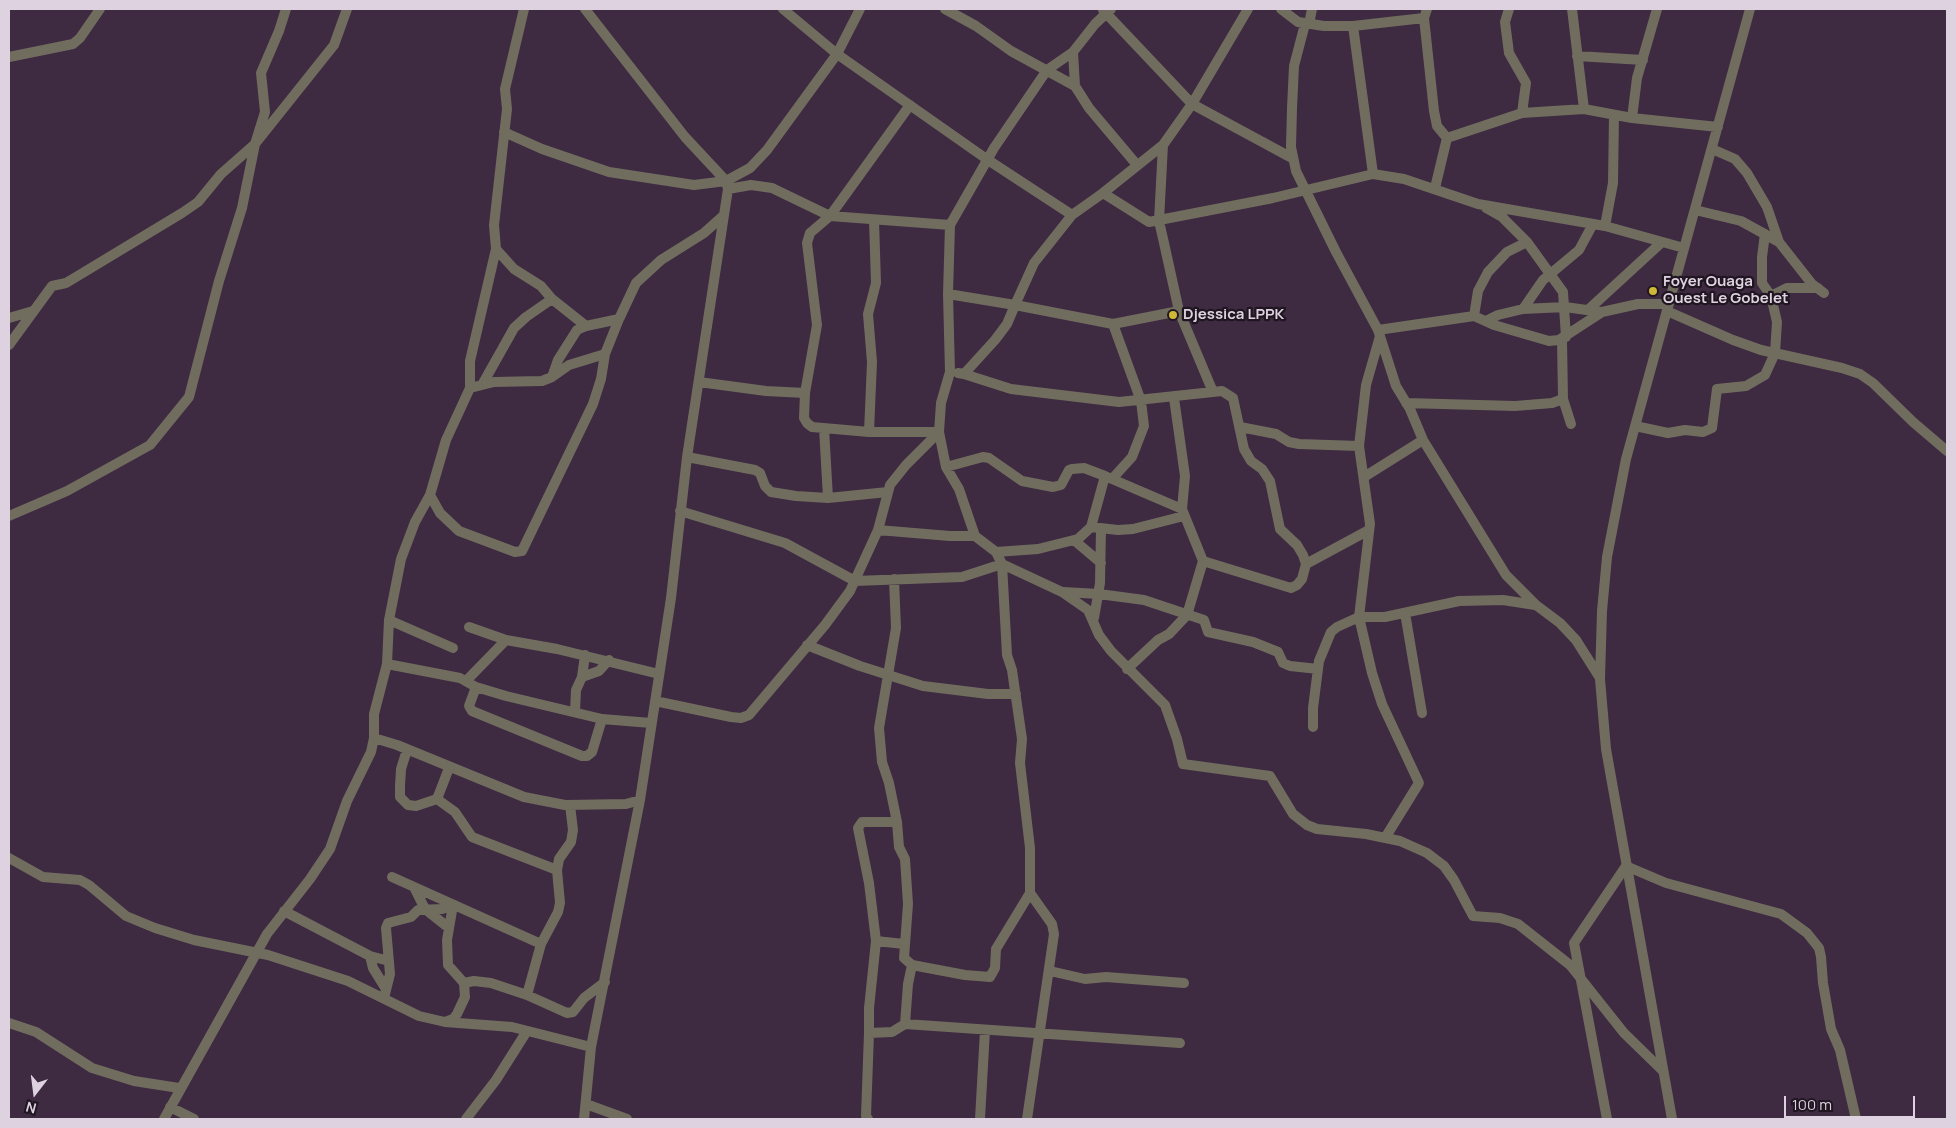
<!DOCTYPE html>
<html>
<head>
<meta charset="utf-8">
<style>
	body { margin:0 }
	#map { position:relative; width:1956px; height:1128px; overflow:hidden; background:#3e2a41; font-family:Manrope,sans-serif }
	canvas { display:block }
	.frame { position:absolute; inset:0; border:10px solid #ded1e0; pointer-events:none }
	.north { position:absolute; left:10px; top:1068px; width:50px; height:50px; -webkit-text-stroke:4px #201621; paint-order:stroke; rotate:195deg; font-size:14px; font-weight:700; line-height:20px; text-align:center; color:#ded1e0 }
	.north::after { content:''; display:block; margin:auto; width:18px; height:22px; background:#ded1e0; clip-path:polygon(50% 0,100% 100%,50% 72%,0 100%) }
	.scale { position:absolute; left:1784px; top:1096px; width:131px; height:22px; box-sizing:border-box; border:2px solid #ded1e0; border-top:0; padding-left:6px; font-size:15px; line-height:18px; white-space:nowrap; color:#ded1e0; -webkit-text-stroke:4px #201621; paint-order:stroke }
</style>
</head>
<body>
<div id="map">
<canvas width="1956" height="1128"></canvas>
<div class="frame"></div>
<div class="north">N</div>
<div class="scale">100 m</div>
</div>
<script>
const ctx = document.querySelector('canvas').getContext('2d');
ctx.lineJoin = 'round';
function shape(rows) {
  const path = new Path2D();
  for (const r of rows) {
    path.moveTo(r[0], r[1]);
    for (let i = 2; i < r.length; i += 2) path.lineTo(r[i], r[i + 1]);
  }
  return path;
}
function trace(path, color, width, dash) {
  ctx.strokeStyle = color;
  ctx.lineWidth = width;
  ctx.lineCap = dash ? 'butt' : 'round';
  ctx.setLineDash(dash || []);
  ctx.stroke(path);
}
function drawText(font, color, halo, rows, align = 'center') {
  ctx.font = font + ' Manrope,sans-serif';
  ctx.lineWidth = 4.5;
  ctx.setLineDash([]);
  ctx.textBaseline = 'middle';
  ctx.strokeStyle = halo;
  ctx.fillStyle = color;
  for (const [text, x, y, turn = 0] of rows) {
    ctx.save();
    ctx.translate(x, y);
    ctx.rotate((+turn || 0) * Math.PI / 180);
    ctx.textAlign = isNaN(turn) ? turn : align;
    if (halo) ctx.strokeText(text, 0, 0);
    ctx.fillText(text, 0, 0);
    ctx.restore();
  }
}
trace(shape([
	[524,9,505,89,507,109,494,225,496,249,514,269,541,286,552,299,586,326],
	[783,9,837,54,988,160,1072,215],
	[945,9,976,26,1011,51,1075,86,1089,108,1137,165],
	[1281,9,1298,22,1324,26,1353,26,1424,18],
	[1427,9,1424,18,1434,111,1437,126,1447,138],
	[1509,9,1505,22,1509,53,1526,83,1522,113],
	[1572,9,1584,109],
	[1103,10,1192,104,1292,158],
	[1305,24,1294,66,1292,108,1291,147,1296,171,1336,252,1378,330,1396,386,1410,409,1423,440,1506,575,1536,605,1560,623,1576,640,1600,678],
	[1309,24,1312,9],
	[1353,26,1373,174],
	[1073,52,1075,86],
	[1577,56,1643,60],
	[9,57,73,44,80,38,100,9],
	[910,105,830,216,810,233,807,243,817,325,805,393,804,418,807,423,812,427,869,432,939,432,946,467,959,489,975,536,996,552,1002,564,1062,592,1088,610,1099,635,1111,651,1165,705,1177,739,1183,764,1270,776,1293,814,1307,825,1317,829,1366,834,1400,841,1427,853,1444,866,1454,880,1473,916,1500,918,1518,924,1570,965,1624,1033,1663,1071],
	[1632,118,1637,78,1657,9],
	[504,132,542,149,609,172,694,185,726,181,750,168,767,150,837,54,860,9],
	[1447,138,1522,113,1584,109,1632,118,1718,127],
	[1163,145,1159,221,1164,243,1179,311,1213,392],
	[1712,149,1735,159,1747,173,1767,207,1779,242],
	[1435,188,1447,138],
	[728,189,751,185,772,188,830,216,950,225],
	[1103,193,1163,145,1192,104,1248,9],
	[1695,210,1741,221,1779,242,1812,284,1824,293],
	[1605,226,1613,183,1614,115],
	[1527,242,1563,292,1566,337],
	[948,294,1015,305,1034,263,1072,215,1103,193,1149,222,1273,198,1373,174,1404,179,1478,204,1605,226,1684,248],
	[1771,296,1787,288,1818,288],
	[1523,309,1543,280,1579,250,1593,224],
	[1588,310,1662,242],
	[1667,311,1733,340,1761,350,1842,368,1860,374,1873,383,1913,422,1947,451],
	[1474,316,1478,291,1488,272,1507,252,1527,242,1502,217,1486,208],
	[9,318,33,311],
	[1486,321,1498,315,1523,309,1565,307,1601,312],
	[1378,330,1474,316,1494,325,1549,341,1559,340,1602,312,1638,304,1669,304],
	[1380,336,1366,385,1359,446,1370,524,1359,617,1372,673,1382,704,1419,783,1385,838],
	[1562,339,1563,399,1571,424],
	[9,345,52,286,66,283,81,274,182,213,198,202,221,174,255,144,265,112,261,73,279,31,286,9],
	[958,373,964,374,995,340,1007,324,1015,305,1113,324,1179,311],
	[964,374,1011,389,1119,402,1222,391,1233,398,1244,449,1251,461,1262,469,1270,481,1280,529,1297,545,1303,555,1306,564,1302,579,1297,585,1291,588,1203,561],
	[552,377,569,365,605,354,619,319],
	[699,382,766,391,805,393],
	[482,385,514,328,526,317,552,299],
	[470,388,470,361,496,249],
	[1406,403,1515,406,1552,403,1563,399],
	[1635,426,1668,433,1685,430,1703,432,1712,428,1717,389,1746,386,1765,375,1775,353,1777,322,1771,296,1762,283,1762,257,1765,234],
	[1240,427,1276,434,1289,442,1299,444,1359,446],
	[824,428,828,498],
	[869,432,872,362,868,314,876,283,874,220],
	[687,457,755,470,760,473,765,486,771,492,796,496,828,498,888,492],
	[946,467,983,457,989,458,1022,481,1053,487,1061,485,1069,470,1072,469,1084,468,1105,476],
	[1364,477,1423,440],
	[1112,479,1132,457,1144,426,1141,401,1113,324],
	[430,495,440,513,459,531,515,552,522,551,593,404,601,379,605,354],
	[680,511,785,543,855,581,962,577,1002,564,1007,655,1012,670,1022,739,1020,763,1030,848,1030,893,1052,924,1054,934,1027,1119],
	[9,516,67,491,150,445,189,397,219,281,242,208,255,144,334,45,347,9],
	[1091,527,1118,530,1133,529,1184,516],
	[878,530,950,536,975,536],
	[1075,541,1101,563],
	[996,552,1038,549,1078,539,1091,527,1105,476,1182,509],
	[1306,564,1369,530],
	[894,579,896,628,879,728,882,762,889,783,897,822,899,847,905,859,908,904,904,958,912,965],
	[1063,592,1099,594,1144,600,1204,620,1208,632,1253,642,1278,652,1283,663,1290,666,1318,669],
	[1405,613,1422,713],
	[1094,618,1100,583,1101,529],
	[389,620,453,648],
	[469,627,506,640,557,649,659,674],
	[807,645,860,666,923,686,988,694,1016,694],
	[387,664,460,678,476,687,506,696,602,719,651,723],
	[1127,669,1158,640,1169,634,1187,615,1203,561,1182,509,1185,476,1174,398],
	[582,677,599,671,609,660],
	[466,681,506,640],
	[476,687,469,706,472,711,582,756,587,756,592,752,602,719],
	[655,701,731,717,741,718,749,715,825,625,850,591,878,530,890,485,906,465,939,432,941,403,950,372,948,294,950,225,994,148,1047,70,1073,52,1095,24,1111,9],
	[575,712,576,690,582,677,585,655],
	[1313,727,1313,708,1319,661,1331,632,1337,627,1359,617,1385,617,1459,601,1503,600,1535,605],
	[374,738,397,745,524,797,565,805,626,804,640,800],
	[407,750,401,769,400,786,400,797,408,805,416,806,437,799,449,768],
	[437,799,455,812,472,837,557,870],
	[9,858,43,877,80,880,89,885,126,916,155,928,194,940,268,955,348,981,419,1016,445,1022,512,1027,591,1047],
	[392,877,541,944],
	[414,887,425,909,449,928],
	[284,911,370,956,389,961],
	[876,941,904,944],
	[370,956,373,968,386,989],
	[1050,971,1085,979,1106,977,1184,983],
	[464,983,474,981,491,983,527,995,567,1013,573,1012,584,998,605,982],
	[527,995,541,944,558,912,560,903,557,870,559,859,571,842,573,830,570,805],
	[384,998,390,974,386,928,388,923,411,917,418,910,442,909,453,905,447,940,448,965,464,983,465,997,457,1014,453,1019,445,1022],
	[9,1023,36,1032,92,1068,134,1081,179,1088],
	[905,1024,1180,1043],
	[869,1033,869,1008,876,941,869,883,858,828,862,822,897,822],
	[586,1104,627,1119],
	[170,1107,194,1119],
	[164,1119,267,934,310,879,330,849,347,801,371,752,374,738,374,714,387,664,389,620,401,559,415,522,430,495,446,440,470,388,494,382,542,381,552,377,558,360,577,330,586,326,619,319,636,283,661,260,704,233,723,216],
	[466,1119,496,1080,527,1031],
	[584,1119,591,1047,640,800,671,598,687,457,728,189,726,181,685,137,585,9],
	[868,1119,866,1116,869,1033,892,1032,905,1024,908,984,912,965,965,975,990,977,995,968,996,949,1030,893],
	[980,1119,985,1030],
	[1607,1119,1574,943,1626,866,1666,883,1781,914,1807,933,1819,948,1821,957,1823,983,1831,1029,1840,1050,1856,1119],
	[1672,1119,1606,749,1600,679,1602,611,1607,557,1626,459,1750,9]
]), '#706d5f', 10);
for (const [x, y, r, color] of [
	[1653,291,5,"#cfb837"],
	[1173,315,5,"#cfb837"]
]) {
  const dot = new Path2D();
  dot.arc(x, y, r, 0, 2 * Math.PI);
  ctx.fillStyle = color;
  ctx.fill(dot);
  trace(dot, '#201621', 2);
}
drawText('bold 15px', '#ded1e0', '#201621', [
	["Foyer Ouaga",1663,282],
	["Ouest Le Gobelet",1663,299],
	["Djessica LPPK",1183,315]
], 'left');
</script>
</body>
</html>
